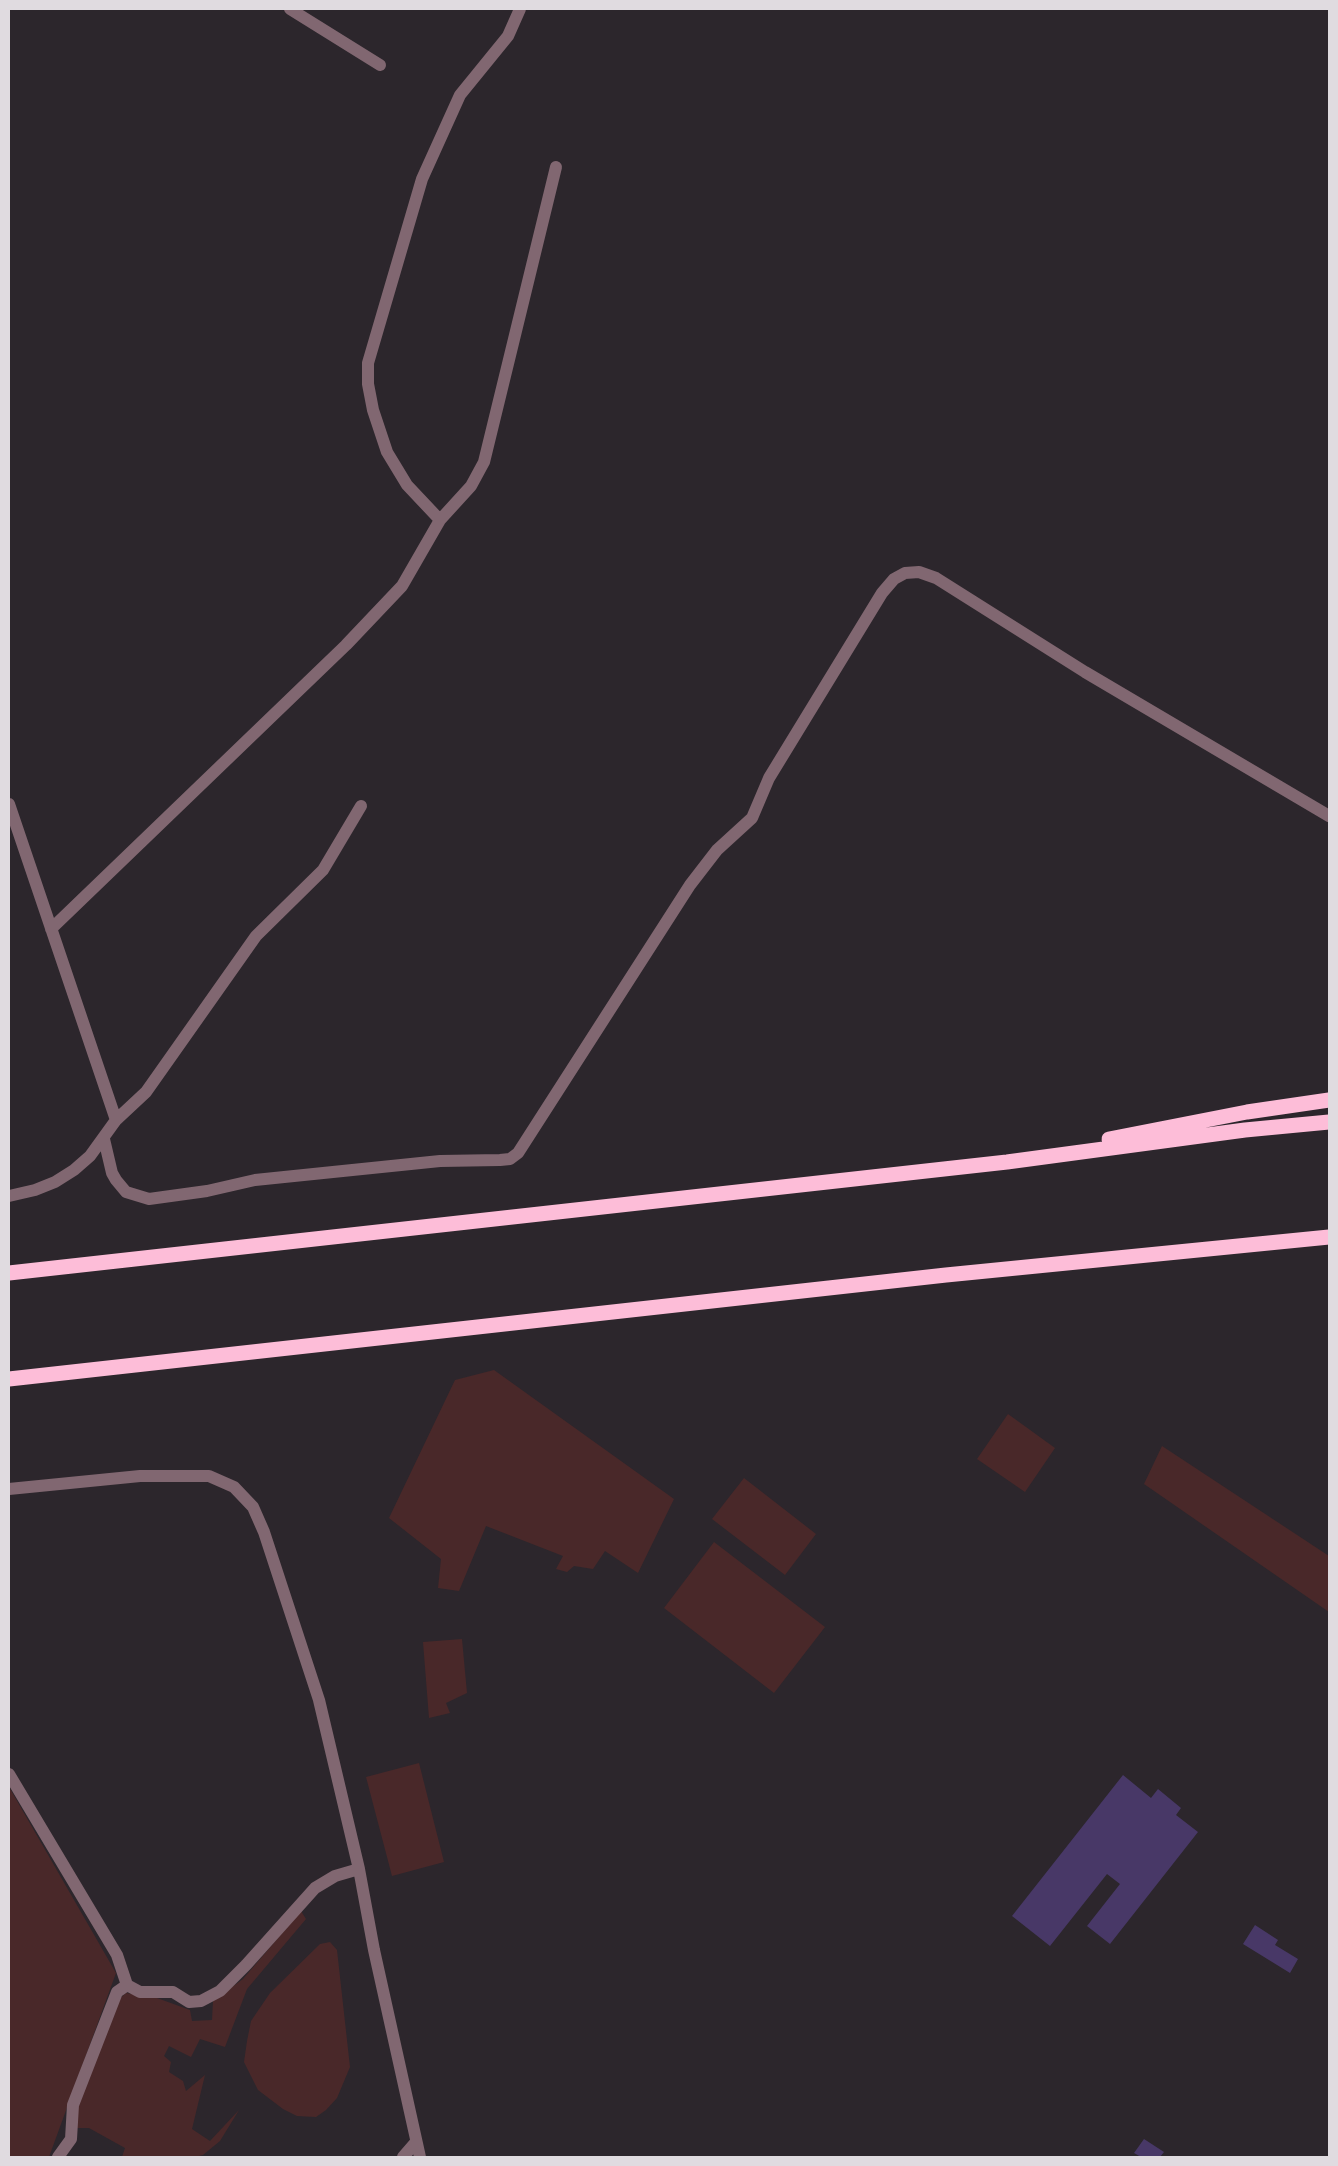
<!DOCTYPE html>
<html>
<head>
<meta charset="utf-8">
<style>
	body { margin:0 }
	#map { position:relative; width:1338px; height:2166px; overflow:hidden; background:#2c262c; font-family:"Exo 2",sans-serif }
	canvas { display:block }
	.frame { position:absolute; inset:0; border:10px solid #e0dbe0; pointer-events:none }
</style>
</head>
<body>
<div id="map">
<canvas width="1338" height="2166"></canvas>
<div class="frame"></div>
</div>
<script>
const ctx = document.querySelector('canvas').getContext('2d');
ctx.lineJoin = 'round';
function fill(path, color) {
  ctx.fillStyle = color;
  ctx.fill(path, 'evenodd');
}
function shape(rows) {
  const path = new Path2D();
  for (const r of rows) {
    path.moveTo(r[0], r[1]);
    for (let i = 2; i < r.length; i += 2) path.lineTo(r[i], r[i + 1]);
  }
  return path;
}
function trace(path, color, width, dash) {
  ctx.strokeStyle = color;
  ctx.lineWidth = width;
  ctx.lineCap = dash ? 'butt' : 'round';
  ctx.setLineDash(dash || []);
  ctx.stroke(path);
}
fill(shape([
	[494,1370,674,1499,638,1573,605,1551,593,1569,574,1566,567,1572,556,1569,563,1556,486,1526,459,1591,438,1588,441,1559,389,1518,455,1380],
	[1008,1414,1055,1448,1025,1492,977,1459],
	[1162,1446,1329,1556,1329,1612,1144,1484],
	[744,1478,816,1534,785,1575,712,1519],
	[714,1542,825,1627,774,1693,664,1608],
	[462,1639,467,1693,446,1703,450,1713,429,1718,423,1642],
	[419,1763,444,1862,392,1876,366,1777],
	[9,1787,116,1973,49,2157,9,2157],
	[301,1911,306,1919,247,1989,225,2047,200,2039,191,2057,169,2046,164,2056,171,2062,169,2072,183,2081,186,2091,205,2075,192,2129,210,2141,239,2110,220,2141,203,2155,195,2157,122,2157,125,2148,89,2128,73,2128,82,2086,117,2001,126,1993,157,1998,190,2010,192,2021,212,2020,213,2001,243,1979],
	[330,1942,337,1950,350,2067,337,2098,326,2110,316,2117,297,2116,283,2109,258,2090,244,2062,247,2041,251,2021,270,1993,320,1944]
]), '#492829');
fill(shape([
	[1123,1775,1151,1798,1158,1789,1181,1808,1176,1815,1198,1832,1110,1944,1087,1926,1120,1884,1107,1874,1050,1946,1012,1916],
	[1255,1925,1278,1940,1275,1945,1298,1959,1290,1973,1243,1944],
	[1144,2139,1164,2152,1160,2157,1141,2157,1134,2153]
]), '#483867');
trace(shape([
	[290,9,380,65],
	[440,520,407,485,387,452,373,410,368,384,368,363,422,179,460,95,508,36,520,9],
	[9,804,116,1120],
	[51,929,346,645,402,586,440,520,471,486,484,462,556,167],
	[104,1139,112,1173,116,1180,126,1192,149,1199,207,1191,255,1180,440,1161,500,1160,510,1159,518,1153,690,885,717,850,752,818,769,778,882,593,894,579,905,573,919,572,936,578,1085,672,1329,816],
	[9,1196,35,1190,55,1182,74,1170,90,1156,116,1120,146,1092,256,936,323,870,361,806],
	[9,1489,140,1476,209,1476,234,1487,253,1507,264,1532,319,1700,359,1869,374,1950,420,2157],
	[9,1774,117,1955,127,1985],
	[58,2157,71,2139,73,2105,117,1992,127,1985,140,1992,173,1992,189,2002,201,2001,220,1991,246,1965,315,1888,335,1876,359,1869],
	[403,2157,416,2142]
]), '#816771', 12);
trace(shape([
	[1109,1139,1247,1112,1329,1100],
	[9,1273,1007,1162,1245,1130,1329,1122],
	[9,1379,946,1275,1329,1237]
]), '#fdbdd8', 15);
</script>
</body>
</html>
